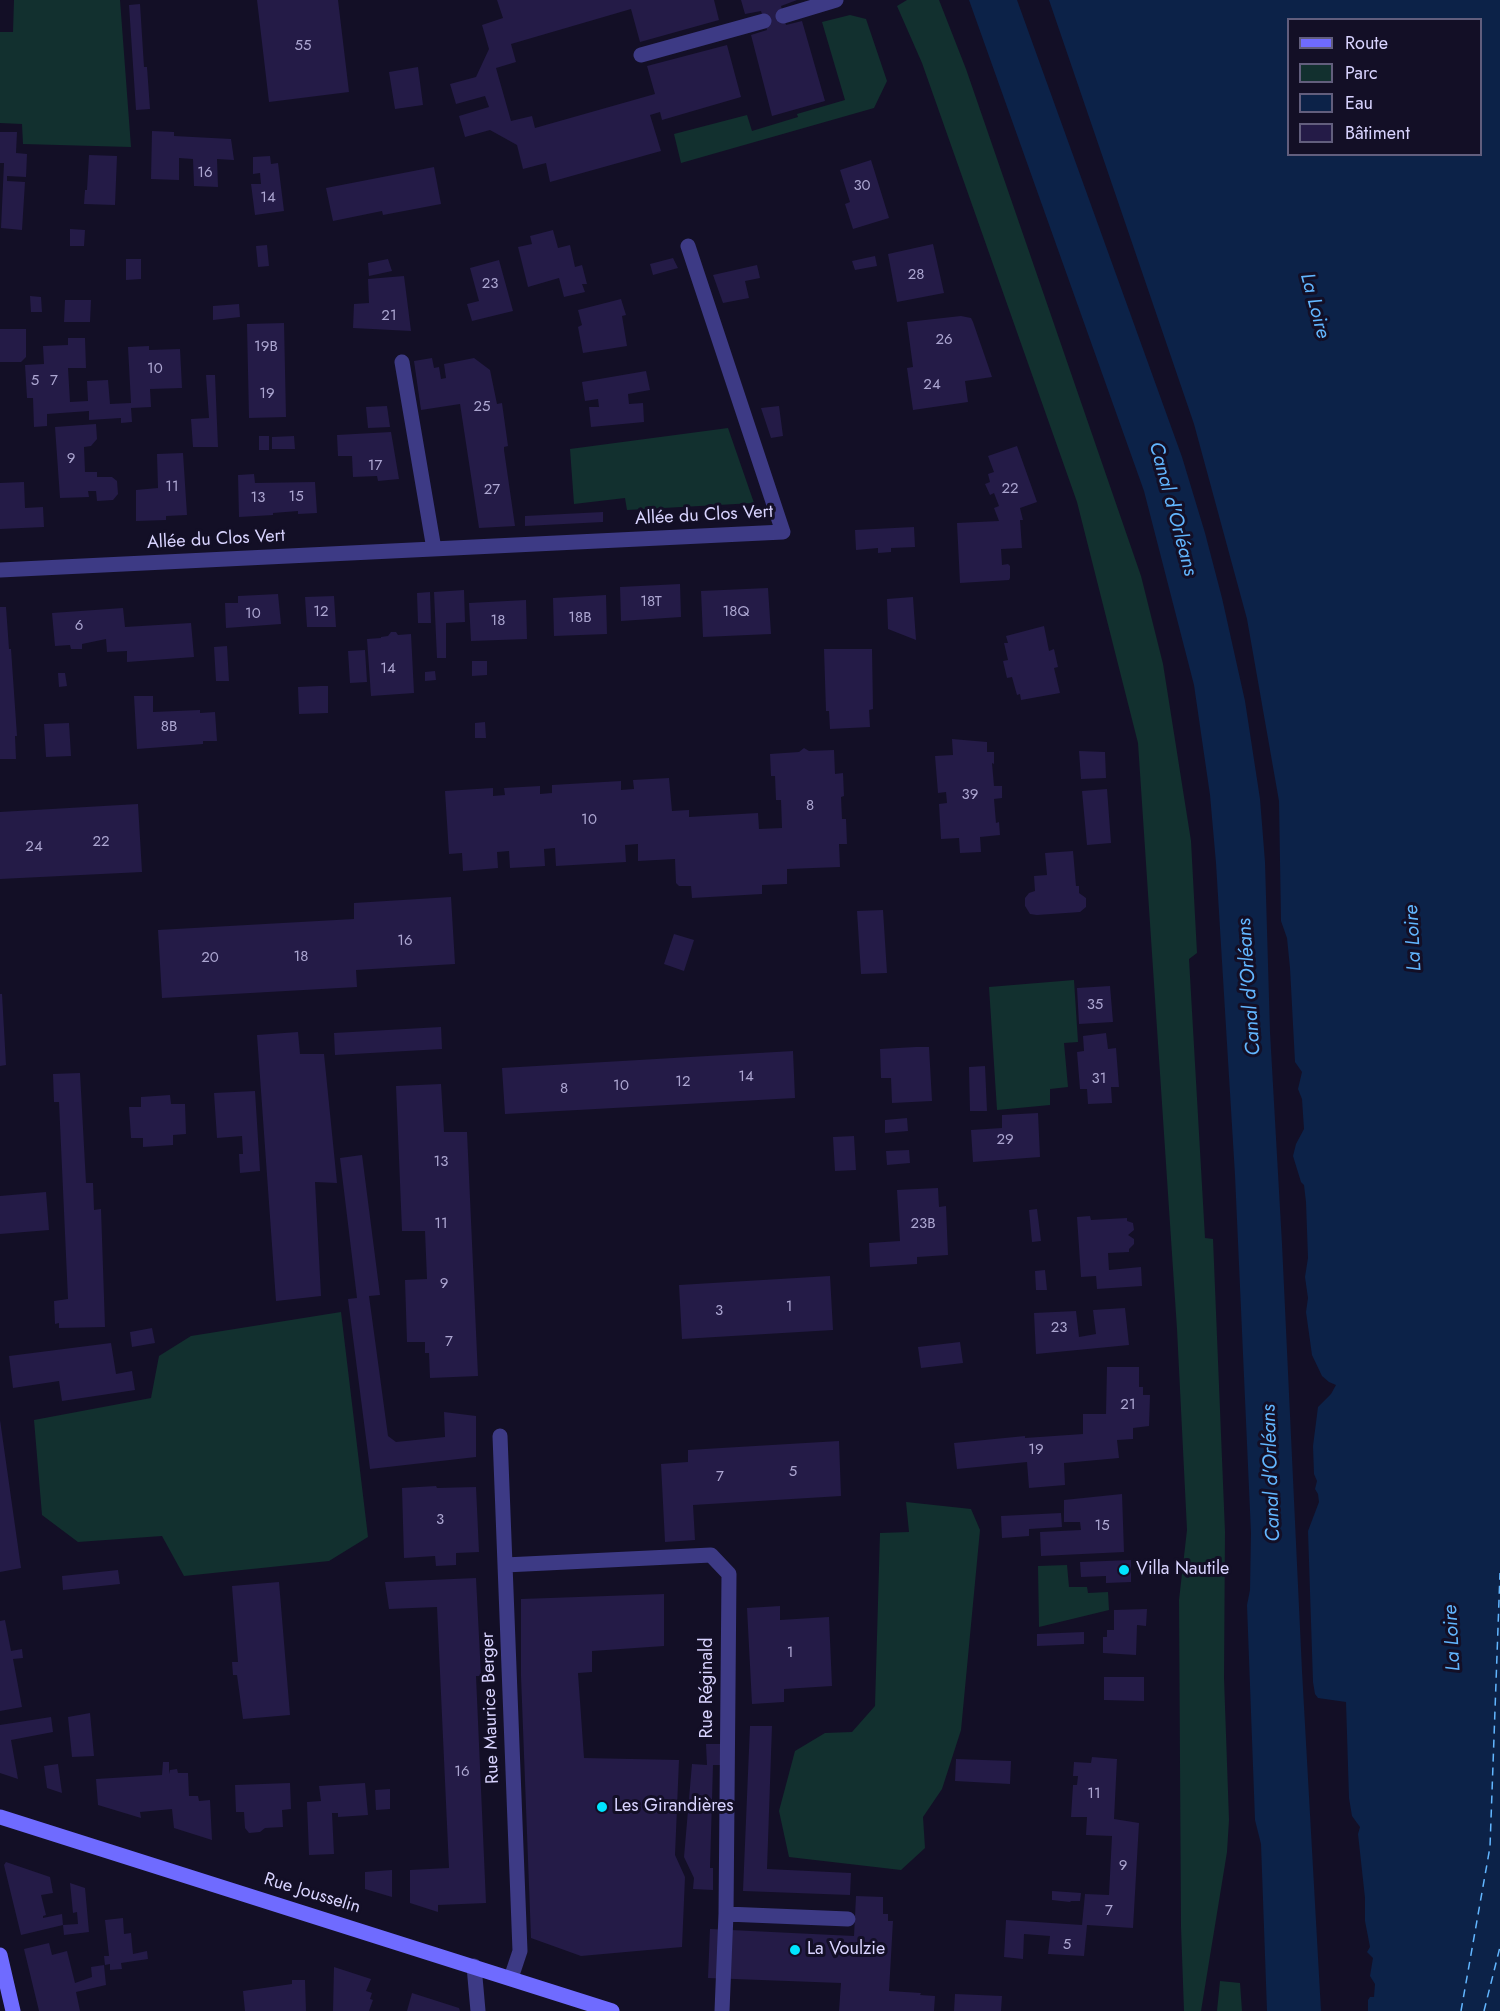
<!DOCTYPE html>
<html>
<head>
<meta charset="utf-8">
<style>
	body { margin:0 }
	#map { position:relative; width:1500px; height:2011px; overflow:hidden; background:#130f26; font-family:Jost,sans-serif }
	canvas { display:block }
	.legend { position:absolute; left:1287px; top:18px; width:195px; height:138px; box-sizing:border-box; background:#130f26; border:2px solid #625e7d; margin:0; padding:8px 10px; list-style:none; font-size:18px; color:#d9d4ff }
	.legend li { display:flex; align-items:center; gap:12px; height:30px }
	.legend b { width:30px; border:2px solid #625e7d }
</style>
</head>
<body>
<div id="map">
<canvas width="1500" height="2011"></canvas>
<ul class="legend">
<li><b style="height:8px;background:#6f6bff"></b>Route</li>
<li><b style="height:16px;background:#12302f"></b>Parc</li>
<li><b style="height:16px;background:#0c2248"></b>Eau</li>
<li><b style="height:16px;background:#241b47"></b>Bâtiment</li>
</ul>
</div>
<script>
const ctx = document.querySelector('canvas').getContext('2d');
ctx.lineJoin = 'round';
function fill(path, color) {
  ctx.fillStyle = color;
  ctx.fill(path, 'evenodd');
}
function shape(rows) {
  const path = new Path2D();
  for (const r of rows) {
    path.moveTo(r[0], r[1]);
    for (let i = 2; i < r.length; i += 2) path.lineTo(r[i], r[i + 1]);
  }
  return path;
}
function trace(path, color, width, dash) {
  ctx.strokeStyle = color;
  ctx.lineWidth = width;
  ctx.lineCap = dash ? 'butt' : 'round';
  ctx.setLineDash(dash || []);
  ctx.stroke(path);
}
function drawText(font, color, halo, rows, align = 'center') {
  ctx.font = font + ' Jost,sans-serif';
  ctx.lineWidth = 6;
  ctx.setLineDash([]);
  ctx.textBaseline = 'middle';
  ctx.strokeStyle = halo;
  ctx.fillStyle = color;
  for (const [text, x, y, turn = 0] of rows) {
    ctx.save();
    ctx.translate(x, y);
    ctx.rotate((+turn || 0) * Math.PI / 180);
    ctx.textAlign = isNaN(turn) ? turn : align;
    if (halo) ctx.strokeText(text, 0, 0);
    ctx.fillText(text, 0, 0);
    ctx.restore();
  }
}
fill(shape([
	[14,0,120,0,131,147,23,144,22,124,0,123,0,32,13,32],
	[907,0,939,0,966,69,1141,576,1163,664,1191,841,1197,953,1189,959,1205,1238,1213,1239,1225,1532,1224,1678,1229,1820,1227,1852,1201,2011,1184,2011,1181,1927,1179,1600,1187,1530,1177,1329,1138,743,1077,502,922,63,897,6],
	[850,15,866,19,887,81,874,108,681,163,674,134,747,115,752,131,798,117,797,114,845,100,822,22],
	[728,428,754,503,627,510,625,498,574,504,570,449],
	[1074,980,1078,1042,1064,1043,1068,1087,1050,1089,1050,1105,997,1110,989,987],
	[341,1312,368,1537,329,1561,184,1576,162,1536,78,1542,42,1515,34,1420,151,1398,159,1356,191,1336],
	[906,1502,971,1509,980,1530,961,1730,942,1789,923,1817,925,1848,901,1870,789,1857,779,1811,795,1751,825,1733,852,1732,875,1706,880,1533,909,1532],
	[1067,1565,1069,1587,1087,1587,1088,1593,1108,1592,1109,1610,1039,1627,1038,1566],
	[1220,1981,1240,1983,1242,2011,1217,2011]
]), '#12302f');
fill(shape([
	[969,0,1017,0,1182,457,1205,533,1222,598,1245,701,1260,799,1265,862,1270,1032,1282,1244,1302,1671,1321,2011,1267,2011,1261,1844,1255,1820,1247,1605,1250,1590,1251,1533,1235,1175,1216,863,1210,795,1194,685,1144,491],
	[1049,0,1500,0,1500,2011,1368,2011,1368,2000,1370,1997,1374,1997,1375,1984,1370,1976,1373,1958,1367,1952,1370,1947,1365,1921,1365,1898,1358,1834,1360,1827,1352,1816,1349,1798,1346,1702,1318,1698,1315,1694,1313,1682,1308,1531,1319,1502,1318,1494,1315,1489,1317,1481,1314,1474,1313,1446,1318,1407,1331,1394,1336,1385,1329,1382,1322,1376,1312,1355,1306,1312,1308,1298,1305,1277,1308,1258,1306,1202,1304,1185,1301,1182,1293,1156,1296,1144,1304,1129,1302,1099,1298,1089,1302,1072,1295,1062,1290,968,1287,938,1281,921,1279,801,1247,619,1194,424],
	[1288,20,1480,20,1480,154,1288,154]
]), '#0c2248');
trace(shape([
	[1461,2011,1490,1847,1500,1573],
	[1484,2011,1500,1947]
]), '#62b6ff', 1.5, [8, 6]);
fill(shape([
	[257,0,338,0,349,92,269,102],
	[497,0,714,0,719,20,640,42,631,9,511,44,516,62,496,68,511,121,532,116,535,128,655,94,647,66,727,45,741,97,662,120,660,112,650,115,661,151,550,182,546,163,523,169,517,145,490,130,465,137,459,116,489,107,485,96,456,104,450,84,476,77,489,49,482,25,503,18],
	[741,0,797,0,781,6,786,25,802,21,825,101,772,116,751,35,767,30,761,11,745,14],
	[140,4,144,67,147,67,150,109,136,110,129,5],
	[418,67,423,105,395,109,389,72],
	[152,131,174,132,174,136,231,139,234,160,217,159,218,187,194,186,193,159,179,158,179,180,151,179],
	[0,132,17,132,16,153,27,154,26,177,7,176,7,181,25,182,22,230,1,228,4,163,0,163],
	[89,155,117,156,115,205,84,204,85,190,87,190],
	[270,156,271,164,278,163,284,211,255,215,251,184,261,184,260,173,253,174,253,157],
	[871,160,889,218,853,229,845,204,850,202,840,170],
	[434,167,441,204,383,215,382,211,333,221,326,188],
	[70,229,85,230,84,246,70,246],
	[553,230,558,248,570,245,575,267,582,265,587,284,582,284,585,292,564,297,559,278,528,287,518,247,532,244,530,236],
	[933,244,944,293,897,302,888,254],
	[267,245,269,266,258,267,256,246],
	[875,256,877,266,855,270,852,261],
	[673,258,678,268,653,275,650,264],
	[126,259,141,259,141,279,126,280],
	[388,259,392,271,369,276,368,263],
	[499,260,513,311,472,321,467,304,479,301,470,268],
	[757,265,760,278,745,281,749,298,723,303,713,275],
	[404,276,411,331,353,328,354,304,369,303,368,279],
	[30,296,41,297,42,312,31,312],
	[621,299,626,315,622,316,627,346,583,353,578,327,582,325,578,310],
	[65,300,91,300,90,322,64,322],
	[239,304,240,317,213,320,213,306],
	[961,316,971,318,973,322,992,377,965,381,968,402,913,410,907,368,913,367,907,322],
	[284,323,286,417,249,418,247,324],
	[0,329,26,329,26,357,21,362,0,362],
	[68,338,85,338,86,368,68,368,70,402,88,401,87,381,108,380,110,404,131,403,128,347,149,346,149,350,180,349,182,388,150,389,151,407,131,408,132,422,121,423,121,418,89,420,89,411,47,414,47,426,34,427,33,398,27,398,25,365,44,364,43,346,68,345],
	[432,358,434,368,439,367,441,379,446,378,444,364,474,358,490,370,497,404,502,403,508,446,504,447,504,450,515,526,479,528,460,404,421,410,414,361],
	[646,371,650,390,628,394,629,404,643,403,644,422,591,427,589,407,599,407,598,399,585,401,582,382],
	[206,375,215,375,218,447,193,447,191,419,209,418],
	[387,406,390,427,368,428,366,407],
	[779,406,783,436,771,438,761,408],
	[96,424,97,439,91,446,84,447,85,472,97,472,97,477,112,477,117,481,118,494,113,500,97,501,96,491,88,491,89,497,60,498,55,427],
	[391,432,399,479,378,481,377,476,353,477,352,456,338,456,337,435],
	[259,436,269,436,269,450,259,450],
	[294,436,295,449,272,449,272,437],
	[1017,446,1037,502,1020,508,1023,520,1020,520,1022,548,1001,549,1002,565,1008,564,1010,566,1010,578,1009,580,960,583,957,523,999,521,994,508,999,506,994,493,990,495,985,484,990,482,988,474,994,472,988,456],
	[183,453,187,515,166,516,166,520,136,521,136,490,158,488,157,454],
	[254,474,255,483,315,482,317,513,298,514,298,511,273,513,273,515,239,517,238,475],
	[24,482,25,508,43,507,44,527,0,529,0,483],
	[603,512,603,522,525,526,525,516],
	[914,527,915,547,891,548,891,552,878,553,878,548,856,550,855,530],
	[680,584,681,617,621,621,620,587],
	[768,588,771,634,703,637,701,591],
	[464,590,465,622,446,623,446,658,437,658,434,592],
	[430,592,431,623,418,623,417,593],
	[278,594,281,624,226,628,225,603,238,603,238,596],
	[606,595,607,634,554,636,553,598],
	[334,596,336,627,307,627,305,597],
	[913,597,914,612,916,640,888,629,887,599],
	[526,600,527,639,471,641,469,603],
	[0,607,6,607,9,649,11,649,17,736,15,736,16,759,0,759],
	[123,608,125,627,191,623,194,657,127,662,127,651,107,652,106,639,82,644,82,649,71,649,70,645,55,646,52,613],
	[1044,626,1049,651,1054,649,1058,667,1054,668,1060,693,1021,700,1020,694,1017,695,1012,677,1007,678,1003,661,1008,660,1004,643,1008,643,1006,636],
	[391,632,396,632,398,635,411,634,414,693,371,696,367,639,381,638,381,637,388,636],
	[227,646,229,681,216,681,214,647],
	[824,649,872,649,873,709,869,710,870,727,830,729,829,711,826,711],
	[365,650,367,682,350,683,348,651],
	[472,661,487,661,487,675,472,676],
	[435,671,436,680,425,681,425,672],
	[58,673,65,673,67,686,59,687],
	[320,686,328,686,328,713,299,714,298,687],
	[134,696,153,696,153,712,200,710,200,713,215,712,217,741,203,741,203,744,137,749],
	[485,722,486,738,475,738,475,723],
	[69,723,71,756,46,757,44,724],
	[952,739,987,742,987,752,994,752,994,764,992,763,994,786,1002,786,1002,798,994,799,996,823,999,822,1000,835,980,837,981,852,960,853,959,838,941,839,939,804,947,803,946,792,938,793,935,756,953,755],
	[804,748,809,751,834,750,835,774,843,773,844,796,841,797,842,819,846,819,847,844,839,844,840,867,787,869,787,884,762,885,762,894,692,898,691,886,679,886,676,883,675,859,638,861,638,844,625,845,626,862,556,866,555,848,544,849,545,866,510,868,509,851,497,852,498,868,463,871,462,853,449,854,445,791,493,788,493,796,505,795,504,788,540,786,540,794,552,793,552,785,621,781,621,790,634,789,633,780,669,778,672,811,689,810,689,817,758,813,759,829,782,828,781,800,776,800,775,776,771,776,770,754,799,752],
	[1079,751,1105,752,1106,778,1081,779],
	[1107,789,1111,843,1087,845,1082,791],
	[138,804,142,872,0,879,0,812],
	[1073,851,1076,886,1079,886,1079,893,1086,898,1086,907,1080,912,1037,915,1030,914,1025,906,1025,898,1029,893,1035,891,1034,876,1047,875,1045,853],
	[451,897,455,964,356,970,357,987,162,998,158,930,354,919,354,903],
	[883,910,887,973,861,974,857,911],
	[674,934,694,940,684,971,664,964],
	[1110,986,1113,1022,1079,1024,1077,988],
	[0,994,2,994,6,1065,0,1066],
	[441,1027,442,1049,335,1055,334,1033],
	[298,1032,300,1054,324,1054,337,1183,315,1182,321,1296,276,1301,257,1035],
	[1106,1033,1108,1049,1116,1048,1119,1087,1111,1087,1112,1103,1088,1104,1087,1089,1080,1089,1077,1052,1084,1051,1083,1036],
	[916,1047,929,1047,932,1101,892,1103,891,1078,881,1078,880,1049],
	[793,1051,795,1098,505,1114,502,1068],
	[985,1066,987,1111,970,1111,969,1067],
	[80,1073,86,1183,93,1183,94,1210,101,1209,105,1327,59,1328,59,1323,55,1324,54,1301,68,1299,59,1102,54,1102,53,1074],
	[441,1084,444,1132,467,1132,478,1376,430,1378,429,1353,425,1353,425,1342,407,1342,405,1280,427,1279,425,1231,402,1231,396,1086],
	[255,1091,260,1171,240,1173,239,1154,243,1154,242,1136,217,1138,214,1093],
	[170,1095,171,1104,185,1104,186,1134,173,1135,173,1145,143,1147,143,1138,131,1138,129,1107,141,1107,141,1097],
	[1038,1113,1040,1157,973,1162,971,1130,1002,1128,1002,1115],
	[907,1118,908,1131,885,1133,885,1120],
	[854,1136,856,1170,835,1171,833,1137],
	[909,1150,910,1163,887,1165,886,1151],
	[362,1155,380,1295,369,1296,388,1436,396,1442,445,1437,444,1412,476,1416,476,1457,370,1469,348,1299,357,1298,340,1158],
	[938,1188,939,1207,946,1206,948,1255,917,1257,917,1264,870,1267,869,1243,900,1241,897,1190],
	[46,1192,49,1230,0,1234,0,1196],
	[1037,1209,1041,1241,1032,1242,1029,1210],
	[1090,1216,1091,1220,1127,1218,1127,1221,1133,1223,1134,1230,1128,1235,1134,1239,1134,1244,1129,1249,1129,1252,1108,1253,1109,1270,1141,1267,1142,1286,1097,1289,1096,1276,1081,1277,1077,1217],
	[1045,1270,1047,1290,1036,1290,1035,1271],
	[830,1276,833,1330,682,1339,679,1285],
	[1125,1308,1129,1345,1036,1354,1034,1313,1076,1311,1079,1337,1096,1334,1093,1310],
	[152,1328,155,1343,132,1347,130,1332],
	[960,1342,963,1363,921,1368,918,1347],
	[111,1343,116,1374,132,1371,135,1390,62,1401,59,1381,13,1388,9,1356],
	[1107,1367,1139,1367,1139,1387,1143,1387,1143,1395,1150,1395,1149,1426,1133,1428,1133,1439,1117,1440,1119,1458,1064,1463,1065,1485,1029,1488,1027,1462,957,1469,954,1443,1025,1436,1025,1438,1083,1434,1083,1414,1106,1414],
	[0,1420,21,1568,0,1572],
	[839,1441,841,1496,693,1505,695,1540,665,1542,661,1464,688,1462,688,1450],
	[436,1486,437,1488,476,1487,479,1552,456,1553,456,1565,436,1566,435,1556,404,1558,402,1488],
	[1122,1494,1124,1552,1041,1556,1040,1532,1081,1530,1080,1522,1064,1522,1064,1500],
	[1061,1513,1062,1527,1029,1529,1029,1536,1002,1538,1001,1516],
	[1131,1560,1131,1582,1106,1583,1106,1576,1081,1577,1080,1562],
	[118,1570,120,1584,63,1590,62,1576],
	[476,1578,481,1676,476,1676,486,1903,438,1905,438,1912,410,1903,410,1870,449,1868,437,1607,389,1609,385,1582],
	[279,1582,290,1715,243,1719,237,1675,233,1675,232,1662,238,1662,232,1586],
	[664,1594,664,1646,592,1651,592,1672,578,1673,584,1758,679,1760,675,1855,685,1877,682,1947,581,1956,531,1938,521,1676,521,1599],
	[780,1606,780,1620,829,1617,832,1686,784,1689,784,1702,752,1704,747,1608],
	[1147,1609,1146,1626,1137,1625,1136,1655,1103,1653,1103,1637,1107,1637,1107,1630,1114,1630,1114,1610],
	[5,1620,11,1651,22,1649,23,1658,13,1659,22,1707,0,1711,0,1621],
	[1084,1632,1084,1644,1037,1646,1037,1634],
	[1104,1677,1144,1677,1144,1701,1104,1700],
	[90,1713,94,1756,72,1757,68,1717],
	[51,1717,53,1732,11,1740,18,1779,0,1773,0,1725],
	[750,1726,772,1726,767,1869,851,1873,850,1895,743,1891],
	[706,1744,721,1744,720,1765,713,1765,710,1868,713,1868,713,1890,693,1889,694,1878,684,1857,692,1764,707,1765],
	[1092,1757,1117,1759,1114,1819,1139,1823,1133,1928,1087,1925,1084,1956,1048,1954,1050,1936,1024,1934,1023,1959,1004,1957,1006,1920,1082,1925,1085,1894,1109,1895,1112,1836,1086,1835,1087,1817,1071,1817,1073,1785,1077,1785,1078,1776,1073,1776,1074,1762,1091,1763],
	[956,1759,1011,1761,1010,1784,955,1781],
	[163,1762,169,1762,169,1774,170,1770,177,1769,178,1773,188,1773,189,1796,198,1796,199,1801,210,1800,212,1840,174,1828,172,1809,140,1812,141,1818,98,1805,96,1779,162,1775],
	[58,1764,62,1793,47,1788,44,1766],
	[290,1783,291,1809,282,1810,283,1827,265,1828,260,1832,249,1833,245,1828,244,1812,236,1812,235,1785],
	[365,1783,368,1815,338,1817,338,1813,332,1813,334,1854,309,1855,307,1802,321,1801,319,1786],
	[390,1789,390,1809,376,1810,375,1790],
	[6,1862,50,1877,53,1893,41,1895,46,1915,43,1916,43,1918,62,1914,63,1925,78,1924,77,1912,73,1913,70,1883,85,1888,89,1932,64,1935,63,1925,21,1935,4,1865],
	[392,1870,392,1897,365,1889,365,1872],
	[1052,1891,1081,1893,1080,1901,1071,1901,1070,1902,1052,1900],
	[856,1896,883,1897,883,1914,888,1914,888,1921,893,1921,889,1991,921,1993,920,1995,935,1996,934,2011,839,2011,841,1983,708,1978,710,1929,854,1936],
	[123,1918,124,1934,131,1933,133,1954,147,1951,148,1959,121,1963,122,1969,110,1970,110,1964,105,1965,104,1956,109,1956,105,1920],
	[49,1943,52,1955,67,1951,75,1983,92,1977,91,1967,104,1965,106,1985,76,1992,80,2011,39,2011,24,1949],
	[334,1967,371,1979,366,1991,372,1993,370,1999,373,2000,369,2011,333,2011],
	[292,1980,305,1980,306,2011,245,2011,243,1991,292,1984],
	[412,1993,459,2008,460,2011,407,2011],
	[955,1994,1002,1996,1001,2011,954,2011]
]), '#241b47');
trace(shape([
	[783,16,836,0],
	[641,55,764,21],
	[402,362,434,549],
	[0,570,783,532,688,246],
	[500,1436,520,1951,511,1978],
	[505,1565,711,1555,729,1574,726,1914,722,2011],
	[726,1914,848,1919],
	[474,1966,478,2011]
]), '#3d3a85', 15);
trace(shape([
	[0,1817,612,2011],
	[0,1955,13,2011]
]), '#6f6bff', 15);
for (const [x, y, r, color] of [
	[1124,1570,6,"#00e5ff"],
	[602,1807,6,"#00e5ff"],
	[795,1950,6,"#00e5ff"]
]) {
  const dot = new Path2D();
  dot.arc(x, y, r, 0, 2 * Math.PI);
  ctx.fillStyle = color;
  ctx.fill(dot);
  trace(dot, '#130f26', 2);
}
drawText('15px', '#aca6d1', null, [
	["55",303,46],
	["16",205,173],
	["30",862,186],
	["14",268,198],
	["28",916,275],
	["23",490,284],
	["21",389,316],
	["26",944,340],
	["19B",266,347],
	["10",155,369],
	["5",35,381],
	["7",54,381],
	["24",932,385],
	["19",267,394],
	["25",482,407],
	["9",71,459],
	["17",375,466],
	["11",172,487],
	["22",1010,489],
	["27",492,490],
	["15",296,497],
	["13",258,498],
	["18T",651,602],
	["12",321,612],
	["18Q",736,612],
	["10",253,614],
	["18B",580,618],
	["18",498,621],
	["6",79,626],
	["14",388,669],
	["8B",169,727],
	["39",970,795],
	["8",810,806],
	["10",589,820],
	["22",101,842],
	["24",34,847],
	["16",405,941],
	["18",301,957],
	["20",210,958],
	["35",1095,1005],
	["14",746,1077],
	["31",1099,1079],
	["12",683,1082],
	["10",621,1086],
	["8",564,1089],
	["29",1005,1140],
	["13",441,1162],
	["11",441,1224],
	["23B",923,1224],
	["9",444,1284],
	["1",789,1307],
	["3",719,1311],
	["23",1059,1328],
	["7",449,1342],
	["21",1128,1405],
	["19",1036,1450],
	["5",793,1472],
	["7",720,1477],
	["3",440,1520],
	["15",1102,1526],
	["1",790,1653],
	["16",462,1772],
	["11",1094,1794],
	["9",1123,1866],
	["7",1109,1911],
	["5",1067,1945]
]);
drawText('18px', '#d9d4ff', '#130f26', [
	["Allée du Clos Vert",704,516,-3],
	["Allée du Clos Vert",216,540,-3],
	["Rue Réginald",708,1688,-90],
	["Rue Maurice Berger",491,1708,-92],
	["Rue Jousselin",312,1894,17]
]);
drawText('18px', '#d9d4ff', '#130f26', [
	["Villa Nautile",1136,1570],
	["Les Girandières",614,1807],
	["La Voulzie",807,1950]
], 'left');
drawText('italic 20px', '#62b6ff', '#130f26', [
	["La Loire",1314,306,75],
	["Canal d'Orléans",1172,509,75],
	["La Loire",1414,938,-93],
	["Canal d'Orléans",1250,987,-94],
	["Canal d'Orléans",1272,1473,-92],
	["La Loire",1453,1638,-93]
]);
</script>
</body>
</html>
